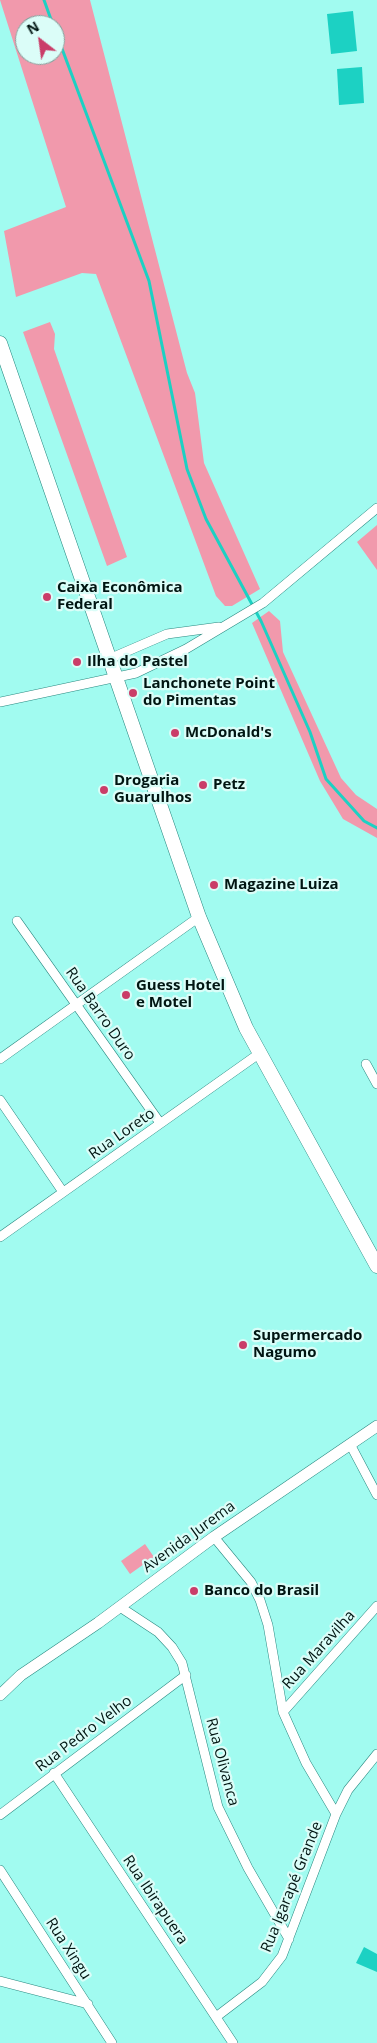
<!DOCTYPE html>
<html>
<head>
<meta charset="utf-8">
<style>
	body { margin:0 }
	#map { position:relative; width:377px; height:2043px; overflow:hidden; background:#a1fbf0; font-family:"Open Sans",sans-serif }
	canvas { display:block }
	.north { position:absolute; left:15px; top:15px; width:50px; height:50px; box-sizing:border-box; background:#dbfdf8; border:1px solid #83a09c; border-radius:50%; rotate:330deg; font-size:14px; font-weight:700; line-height:20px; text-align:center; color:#001512 }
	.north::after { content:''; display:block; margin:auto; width:18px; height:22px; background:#ca3d69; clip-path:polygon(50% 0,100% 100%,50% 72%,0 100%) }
</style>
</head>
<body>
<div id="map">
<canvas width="377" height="2043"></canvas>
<div class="north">N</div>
</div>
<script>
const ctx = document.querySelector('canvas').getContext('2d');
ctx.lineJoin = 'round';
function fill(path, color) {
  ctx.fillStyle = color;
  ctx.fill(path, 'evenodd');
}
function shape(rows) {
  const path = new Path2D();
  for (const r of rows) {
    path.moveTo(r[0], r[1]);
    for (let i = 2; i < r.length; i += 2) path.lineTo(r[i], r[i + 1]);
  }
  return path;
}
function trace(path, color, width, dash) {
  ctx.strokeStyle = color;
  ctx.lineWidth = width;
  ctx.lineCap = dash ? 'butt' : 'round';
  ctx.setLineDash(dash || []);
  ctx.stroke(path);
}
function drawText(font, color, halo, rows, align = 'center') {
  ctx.font = font + ' "Open Sans",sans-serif';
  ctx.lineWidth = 4.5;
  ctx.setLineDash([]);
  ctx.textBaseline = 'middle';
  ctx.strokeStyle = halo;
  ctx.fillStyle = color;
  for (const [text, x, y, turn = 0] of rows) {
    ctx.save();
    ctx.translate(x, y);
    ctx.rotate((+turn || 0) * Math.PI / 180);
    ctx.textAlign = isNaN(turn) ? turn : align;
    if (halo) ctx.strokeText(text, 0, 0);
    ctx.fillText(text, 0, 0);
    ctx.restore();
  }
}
fill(shape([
	[0,0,90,0,187,373,195,393,204,463,260,589,232,606,225,606,216,596,96,274,82,273,16,297,4,231,66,207],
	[25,25,55,25,55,55,25,55],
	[50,322,55,334,54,349,127,557,107,566,23,332],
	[377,525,377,570,357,542],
	[269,611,280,621,283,652,341,778,356,795,377,809,377,838,343,819,320,781,252,623],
	[145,1544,154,1557,130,1574,121,1561]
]), '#f199ac');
fill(shape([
	[353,11,357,51,331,54,327,14],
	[362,67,364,103,339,105,337,69],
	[364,1947,377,1954,377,1972,356,1963]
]), '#1cd1c3');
trace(shape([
	[44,0,53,25],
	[55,30,149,281,187,469,206,519,261,621,310,732,326,779,364,821,377,828]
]), '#1cd1c3', 3);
const minor = shape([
	[109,659,167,634,219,627],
	[0,702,136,673,186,649,263,603,377,508],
	[17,921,160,1123],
	[0,1059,199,917],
	[366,1064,377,1084],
	[0,1100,63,1192],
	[0,1237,260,1053],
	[350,1444,377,1495],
	[214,1537,251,1582,260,1600,268,1625,283,1712,306,1763,336,1814],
	[120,1607,158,1632,172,1647,182,1663,218,1807,248,1868,289,1939],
	[283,1712,377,1606],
	[54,1773,233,2043],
	[0,1815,186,1675],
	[0,1870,112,2043],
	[0,1981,88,2004],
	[216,2017,262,1982,282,1956,336,1814,348,1790,377,1754]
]);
const tertiary = shape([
	[0,1695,21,1675,98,1623,214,1537,377,1426]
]);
const secondary = shape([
	[0,343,199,917,246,1028,377,1266]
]);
trace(minor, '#298980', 10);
trace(tertiary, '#298980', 12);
trace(secondary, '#298980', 15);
trace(minor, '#fff', 9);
trace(tertiary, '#fff', 11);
trace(secondary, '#fff', 14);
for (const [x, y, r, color] of [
	[47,597,5,"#ca3d69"],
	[77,662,5,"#ca3d69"],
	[133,693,5,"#ca3d69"],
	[175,733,5,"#ca3d69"],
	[203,785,5,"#ca3d69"],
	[104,790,5,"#ca3d69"],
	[214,885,5,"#ca3d69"],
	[126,995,5,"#ca3d69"],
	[243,1345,5,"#ca3d69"],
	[194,1591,5,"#ca3d69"]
]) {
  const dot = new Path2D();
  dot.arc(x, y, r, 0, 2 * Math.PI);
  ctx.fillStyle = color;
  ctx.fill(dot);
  trace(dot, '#dbfdf8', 2);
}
drawText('bold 15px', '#001512', '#dbfdf8', [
	["Caixa Econômica",57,588],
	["Federal",57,605],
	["Ilha do Pastel",87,662],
	["Lanchonete Point",143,684],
	["do Pimentas",143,701],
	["McDonald's",185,733],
	["Drogaria",114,781],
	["Guarulhos",114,798],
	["Petz",213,785],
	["Magazine Luiza",224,885],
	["Guess Hotel",136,986],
	["e Motel",136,1003],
	["Supermercado",253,1336],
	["Nagumo",253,1353],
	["Banco do Brasil",204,1591]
], 'left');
drawText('15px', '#001512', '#dbfdf8', [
	["Rua Barro Duro",100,1014,55],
	["Rua Loreto",122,1134,-35],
	["Avenida Jurema",189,1537,-36],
	["Rua Maravilha",319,1650,-48],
	["Rua Pedro Velho",84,1734,-37],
	["Rua Olivanca",222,1762,75],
	["Rua Igarapé Grande",292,1887,-68],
	["Rua Ibirapuera",155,1900,56],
	["Rua Xingu",68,1949,57]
]);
</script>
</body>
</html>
